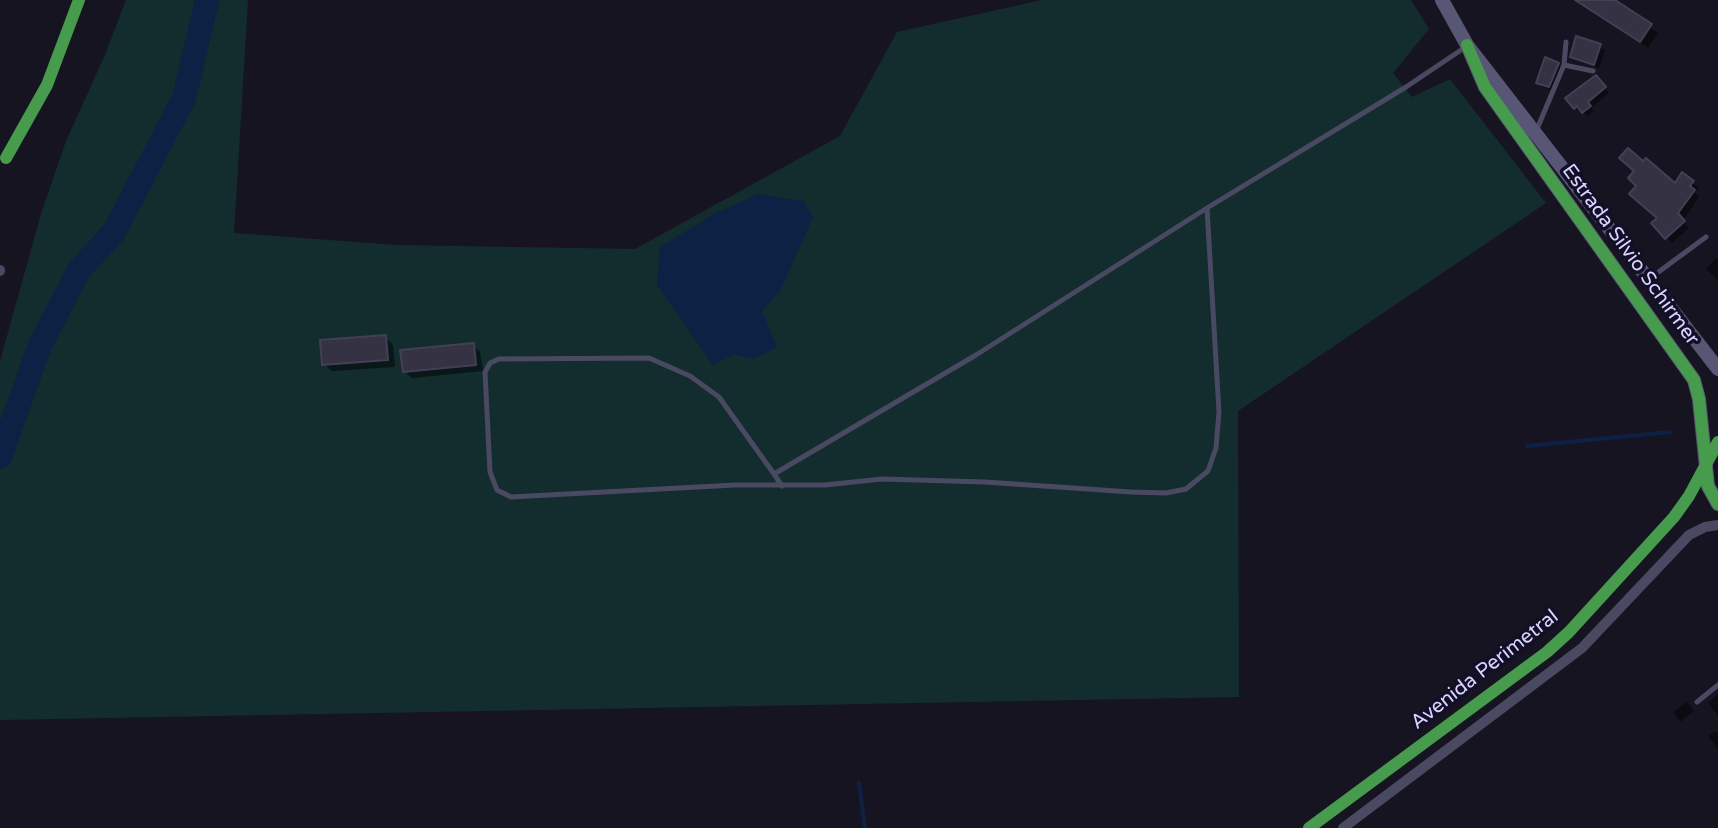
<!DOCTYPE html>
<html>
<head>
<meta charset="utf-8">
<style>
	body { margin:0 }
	canvas { display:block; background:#161421 }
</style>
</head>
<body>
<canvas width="1718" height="828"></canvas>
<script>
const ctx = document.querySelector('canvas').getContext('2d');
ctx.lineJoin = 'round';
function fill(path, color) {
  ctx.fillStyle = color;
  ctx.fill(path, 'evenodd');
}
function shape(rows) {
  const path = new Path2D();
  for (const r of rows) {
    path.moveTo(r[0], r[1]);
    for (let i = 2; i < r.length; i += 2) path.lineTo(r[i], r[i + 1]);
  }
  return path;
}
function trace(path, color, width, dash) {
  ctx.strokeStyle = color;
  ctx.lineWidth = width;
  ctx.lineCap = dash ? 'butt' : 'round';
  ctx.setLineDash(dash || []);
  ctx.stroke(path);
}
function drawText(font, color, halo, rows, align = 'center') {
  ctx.font = font + ' "Varela Round",sans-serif';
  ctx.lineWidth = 7;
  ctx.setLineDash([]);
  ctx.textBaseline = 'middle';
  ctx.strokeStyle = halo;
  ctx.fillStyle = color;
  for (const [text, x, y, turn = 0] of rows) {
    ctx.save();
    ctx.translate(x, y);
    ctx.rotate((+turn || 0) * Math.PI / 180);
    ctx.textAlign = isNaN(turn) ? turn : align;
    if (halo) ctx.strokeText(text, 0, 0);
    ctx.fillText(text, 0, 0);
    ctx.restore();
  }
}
fill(shape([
	[126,0,248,0,234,233,397,245,635,249,840,136,897,32,1042,0,1411,0,1429,29,1393,73,1412,97,1450,79,1546,203,1238,411,1239,697,0,720,0,361,41,214,66,141,105,55]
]), '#132c2d');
fill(shape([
	[758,194,803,201,813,217,781,289,762,311,777,347,754,359,734,354,713,365,657,285,660,247,714,214]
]), '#0d2144');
fill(shape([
	[1589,0,1611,0,1658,33,1648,48,1593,13,1586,5],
	[1600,46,1605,51,1599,68,1577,61,1572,56],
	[1558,64,1562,69,1553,91,1543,87,1538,82],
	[1601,82,1609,93,1591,108,1594,111,1588,116,1575,107],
	[1683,175,1699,188,1695,193,1699,197,1683,221,1689,228,1672,243,1654,223,1659,218],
	[1716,258,1718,260,1718,280,1706,269],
	[385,337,393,345,395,367,332,371,324,364],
	[473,345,480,352,483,371,412,378,404,371],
	[1718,694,1718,716,1708,703],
	[1687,702,1694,711,1680,722,1673,712],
	[1716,731,1718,733,1718,749,1708,736]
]), '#0007');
trace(shape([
	[1527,446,1670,432],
	[859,783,865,828]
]), '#0d2144', 4);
trace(shape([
	[0,457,40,345,79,270,114,232,184,98,207,0]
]), '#0d2144', 24);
const building = shape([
	[1575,0,1615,0,1652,24,1640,42,1575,0],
	[1576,36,1601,44,1594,65,1570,57,1576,36],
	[1545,57,1559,63,1549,87,1536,83,1545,57],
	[1596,75,1606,87,1588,102,1591,106,1582,113,1577,106,1574,109,1565,98,1596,75],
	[1628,148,1643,161,1646,158,1675,183,1682,172,1694,181,1690,186,1695,190,1678,213,1685,221,1665,239,1651,223,1657,218,1629,194,1636,186,1628,178,1634,171,1619,158,1628,148],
	[386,335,388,360,322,365,320,340,386,335],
	[474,343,476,365,403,372,400,350,474,343]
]);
fill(building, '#343243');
trace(building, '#433f54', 2);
trace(shape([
	[1564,65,1593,71],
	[1537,129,1564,65,1566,42],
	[1649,279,1706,237],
	[774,474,719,397,690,376,649,358,499,359,490,363,485,372,490,472,497,490,511,497,735,485,825,485,882,479,985,482,1131,492,1166,493,1186,489,1208,471,1216,448,1219,412,1207,208],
	[782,486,774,474,976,355,1207,208,1406,87,1464,48],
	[1697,702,1718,685]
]), '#4a4962', 5);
trace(shape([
	[6,158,47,85,79,0],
	[0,270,0,271],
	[1309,828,1547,652,1569,632,1674,517,1689,496,1718,442],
	[1343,828,1582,648,1689,535,1705,527,1718,525]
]), '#4a4962', 10);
trace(shape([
	[1442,0,1467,45,1718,369],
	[1467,45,1485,87,1694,380,1699,399,1708,486,1718,504]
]), '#575674', 14);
trace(shape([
	[1467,45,1485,87,1694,380,1699,399,1708,486,1718,504],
	[6,158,47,85,79,0],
	[1309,828,1547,652,1569,632,1674,517,1689,496,1718,442]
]), '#469c4c', 12);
drawText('20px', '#d9d4ff', '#130f26', [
	["Estrada Silvio Schirmer",1630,255,54],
	["Avenida Perimetral",1485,670,-38]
]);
</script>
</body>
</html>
